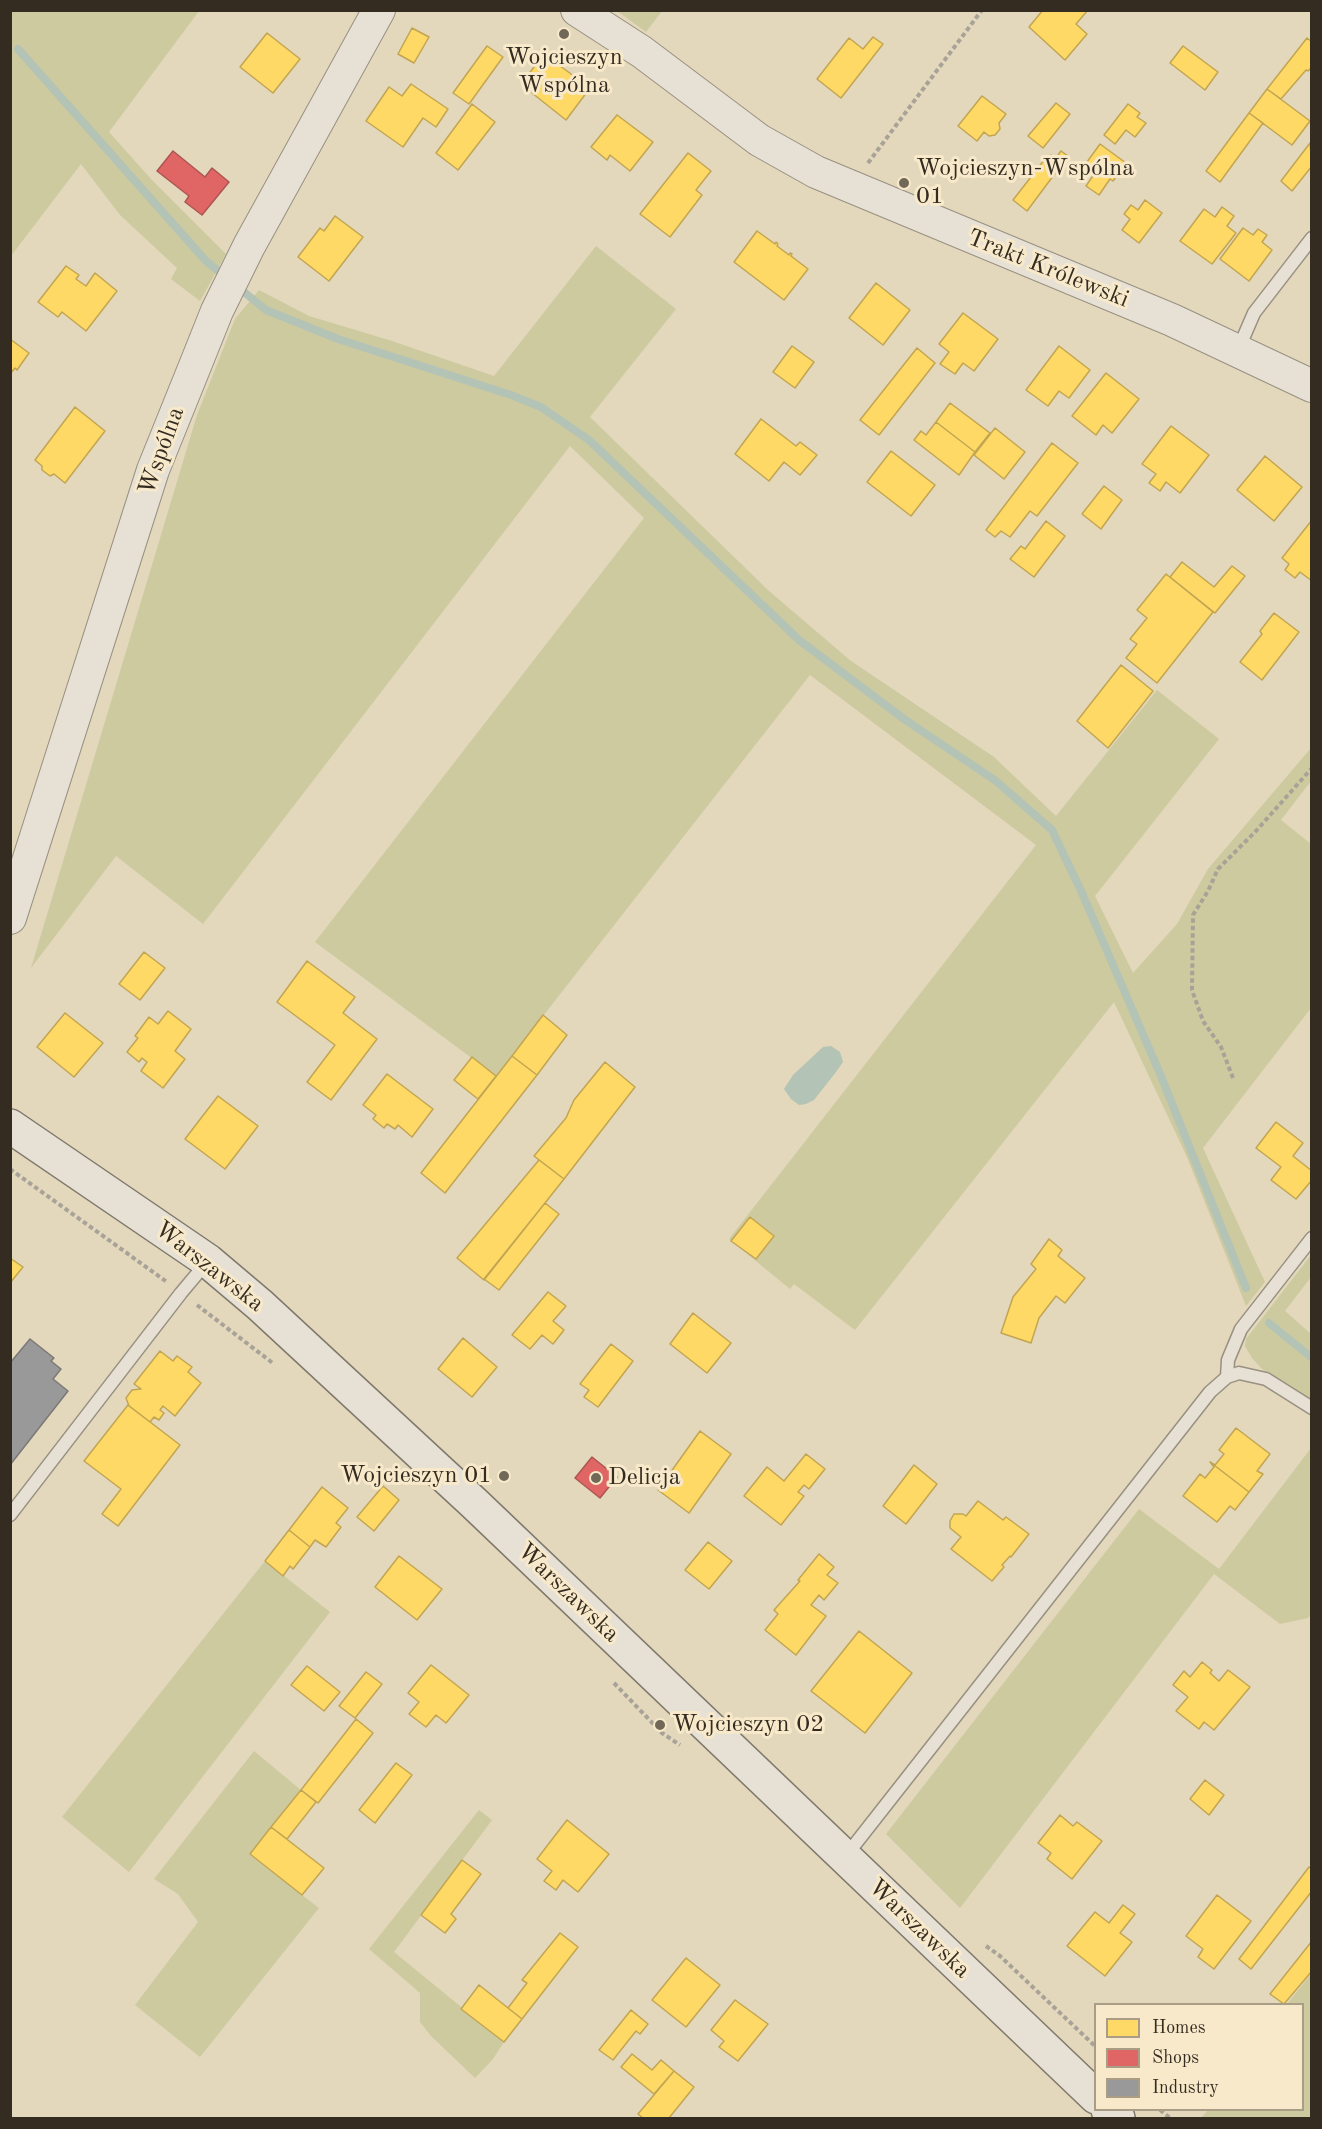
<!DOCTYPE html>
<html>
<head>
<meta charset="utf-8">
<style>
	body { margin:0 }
	#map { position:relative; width:1322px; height:2129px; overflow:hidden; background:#e3d7bc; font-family:"Old Standard TT",serif }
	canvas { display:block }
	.frame { position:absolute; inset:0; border:12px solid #352c21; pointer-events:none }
	.legend { position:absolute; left:1094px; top:2003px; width:210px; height:108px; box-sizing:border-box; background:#f7e9ca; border:2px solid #a99d86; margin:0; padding:8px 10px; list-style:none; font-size:18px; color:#352c21 }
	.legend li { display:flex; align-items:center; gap:12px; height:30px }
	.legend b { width:30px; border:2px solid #a99d86 }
</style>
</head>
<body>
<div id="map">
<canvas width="1322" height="2129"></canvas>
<div class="frame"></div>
<ul class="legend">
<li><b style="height:16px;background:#ffd966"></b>Homes</li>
<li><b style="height:16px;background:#e06666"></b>Shops</li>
<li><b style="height:16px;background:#999"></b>Industry</li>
</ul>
</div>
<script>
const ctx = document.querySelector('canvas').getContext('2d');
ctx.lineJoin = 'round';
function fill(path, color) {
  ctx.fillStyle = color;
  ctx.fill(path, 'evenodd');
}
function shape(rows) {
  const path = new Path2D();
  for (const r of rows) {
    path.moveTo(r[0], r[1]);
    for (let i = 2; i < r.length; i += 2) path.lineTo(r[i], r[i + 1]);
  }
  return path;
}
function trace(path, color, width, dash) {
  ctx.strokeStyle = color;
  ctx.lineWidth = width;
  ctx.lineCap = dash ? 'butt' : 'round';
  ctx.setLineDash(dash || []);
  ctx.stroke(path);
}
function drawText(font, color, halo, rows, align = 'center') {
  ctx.font = font + ' "Old Standard TT",serif';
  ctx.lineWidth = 6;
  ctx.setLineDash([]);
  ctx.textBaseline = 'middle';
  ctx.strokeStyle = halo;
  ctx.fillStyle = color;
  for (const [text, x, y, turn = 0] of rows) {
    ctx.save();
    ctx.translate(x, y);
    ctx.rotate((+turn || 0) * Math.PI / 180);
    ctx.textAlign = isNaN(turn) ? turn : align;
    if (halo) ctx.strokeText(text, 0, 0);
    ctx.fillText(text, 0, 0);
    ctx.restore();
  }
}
fill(shape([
	[10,11,199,11,109,132,152,180,226,254,200,301,171,279,177,268,120,215,81,164,11,256],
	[617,11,662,11,646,32],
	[596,246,676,309,590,417,769,591,851,661,994,757,1056,816,1157,690,1219,739,1095,896,1133,973,1177,924,1208,869,1311,748,1311,781,1281,820,1311,844,1311,1008,1203,1148,1265,1282,1246,1306,1187,1157,1114,1002,855,1330,794,1284,790,1289,729,1239,1036,845,810,675,496,1076,315,942,644,518,570,446,203,924,116,856,31,968,197,415,235,319,259,290,309,316,389,340,494,376],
	[1311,1255,1311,1277,1285,1311,1311,1334,1311,1400,1262,1369,1252,1358,1245,1346,1246,1339],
	[1311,1448,1311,1614,1308,1618,1280,1624,1214,1574,960,1908,886,1834,1139,1509,1219,1569],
	[265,1561,330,1612,129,1872,62,1817],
	[254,1751,301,1790,250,1855,319,1908,200,2057,135,2005,198,1922,178,1894,154,1879],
	[479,1810,492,1820,394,1952,504,2042,493,2059,475,2078,431,2036,420,2022,420,1993,369,1949],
	[1311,1974,1311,2118,1201,2118,1208,2110,1302,2110,1302,2004,1287,2004]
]), '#ceca9f');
fill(shape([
	[831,1046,840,1052,843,1062,836,1072,814,1100,806,1104,799,1105,791,1099,784,1089,793,1075,823,1047]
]), '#b3c3b6');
const homes = shape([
	[1043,10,1088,10,1076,24,1087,34,1065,60,1029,27,1043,10],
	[412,28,429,37,414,63,398,54,412,28],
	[267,33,300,59,273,93,240,67,267,33],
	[873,37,883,44,841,98,817,79,849,38,863,49,873,37],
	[1307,38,1312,42,1312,67,1308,71,1306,70,1281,99,1267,89,1307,38],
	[487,46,503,57,469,104,453,93,487,46],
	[1183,46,1218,72,1205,90,1170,63,1183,46],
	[544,54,590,88,566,120,532,93,539,84,528,75,544,54],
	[411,84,448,109,436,127,423,118,403,147,366,121,389,87,402,96,411,84],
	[1267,89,1310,121,1292,145,1249,113,1267,89],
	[982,96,1006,114,999,123,1000,129,995,135,989,136,984,132,977,141,958,126,982,96],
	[1056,103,1070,114,1043,148,1028,136,1056,103],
	[472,104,495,122,458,170,436,153,472,104],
	[1128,104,1140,113,1137,117,1146,123,1135,137,1126,130,1115,144,1104,135,1128,104],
	[1249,113,1263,123,1220,182,1206,171,1249,113],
	[617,115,653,142,630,171,610,155,607,160,591,147,617,115],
	[1310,143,1312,166,1292,191,1281,181,1310,143],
	[1100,144,1126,163,1113,181,1110,179,1099,195,1086,186,1097,170,1087,162,1100,144],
	[1061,151,1068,156,1027,211,1013,200,1045,159,1047,160,1051,155,1055,159,1061,151],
	[688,153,711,171,696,190,702,195,670,237,640,214,688,153],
	[1145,200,1162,213,1139,243,1122,230,1130,219,1124,214,1131,205,1138,210,1145,200],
	[1222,207,1234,216,1227,226,1236,233,1212,264,1180,241,1204,209,1215,217,1222,207],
	[335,216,363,237,329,281,298,257,320,228,324,231,335,216],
	[1243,228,1253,235,1258,229,1267,235,1262,242,1272,250,1249,281,1220,259,1243,228],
	[757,231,775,244,776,242,778,244,777,246,789,255,790,253,792,254,791,256,808,269,784,300,734,262,757,231],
	[66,266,79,275,76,279,86,286,95,273,117,291,86,331,62,312,58,317,38,302,66,266],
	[876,283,910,310,883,345,849,318,876,283],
	[963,313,998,339,974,371,963,363,955,374,940,364,949,352,939,344,963,313],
	[10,339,29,353,17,370,15,368,10,374,10,339],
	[792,346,814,362,795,388,773,372,792,346],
	[1059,346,1090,370,1069,398,1059,391,1048,406,1026,390,1059,346],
	[917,348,935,363,879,435,860,420,917,348],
	[1106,373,1139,399,1112,433,1103,425,1096,435,1072,416,1106,373],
	[950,403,990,433,975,452,936,422,950,403],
	[75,407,105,431,65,483,54,474,50,476,42,470,42,466,35,460,75,407],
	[761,419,796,446,800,442,817,455,800,475,784,462,769,481,735,454,761,419],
	[936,422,975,452,959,475,914,440,921,431,926,435,936,422],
	[1171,426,1209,455,1180,493,1166,482,1160,491,1149,483,1156,474,1142,464,1171,426],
	[995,428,1025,452,1004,479,974,455,995,428],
	[1052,443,1078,463,1037,516,1030,511,1010,537,1001,531,995,537,986,530,1052,443],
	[891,451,935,485,911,516,867,482,891,451],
	[1265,456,1302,487,1274,521,1237,490,1265,456],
	[1104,486,1122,500,1101,529,1082,514,1104,486],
	[1312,520,1312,581,1300,572,1295,578,1285,570,1289,564,1282,558,1312,520],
	[1046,521,1065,536,1034,577,1010,559,1021,546,1025,549,1046,521],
	[1182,562,1214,587,1232,566,1245,576,1215,613,1170,577,1182,562],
	[1166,574,1213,612,1157,683,1126,658,1137,644,1130,639,1147,618,1137,610,1166,574],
	[1274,613,1299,632,1262,680,1240,662,1262,634,1260,631,1274,613],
	[1121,665,1153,691,1108,748,1077,721,1121,665],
	[144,952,165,968,140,1000,119,984,144,952],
	[307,961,355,997,343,1013,377,1039,331,1100,307,1082,335,1045,277,1002,307,961],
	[168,1011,191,1029,175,1051,185,1059,163,1088,141,1071,147,1062,142,1058,139,1062,127,1052,138,1038,135,1036,149,1017,158,1024,168,1011],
	[65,1013,103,1043,74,1077,37,1047,65,1013],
	[543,1015,567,1035,537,1075,512,1056,543,1015],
	[512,1056,537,1075,445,1193,421,1173,512,1056],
	[472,1057,496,1076,478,1099,454,1080,472,1057],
	[605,1062,635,1087,564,1179,534,1156,566,1118,574,1100,605,1062],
	[387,1074,433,1109,412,1137,398,1125,395,1129,387,1124,384,1128,373,1119,376,1115,363,1105,387,1074],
	[218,1096,258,1126,225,1169,185,1139,218,1096],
	[1276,1122,1303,1143,1293,1156,1312,1171,1312,1180,1296,1199,1271,1180,1281,1167,1256,1148,1276,1122],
	[539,1160,564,1179,484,1280,457,1258,539,1160],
	[545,1203,559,1214,499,1290,484,1279,545,1203],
	[750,1217,774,1236,756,1259,731,1241,750,1217],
	[1049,1239,1062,1250,1058,1256,1085,1278,1065,1303,1056,1296,1039,1318,1031,1343,1001,1333,1013,1297,1036,1269,1031,1264,1049,1239],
	[10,1258,23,1267,10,1283,10,1258],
	[548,1292,566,1306,553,1321,564,1330,553,1344,542,1335,530,1349,512,1335,548,1292],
	[693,1313,731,1343,707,1373,670,1344,693,1313],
	[463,1338,497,1367,472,1397,438,1369,463,1338],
	[611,1344,633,1361,598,1407,584,1397,589,1390,580,1384,611,1344],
	[160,1351,173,1361,177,1356,192,1367,188,1372,201,1383,175,1416,163,1406,160,1410,164,1413,159,1420,154,1417,150,1422,129,1406,126,1398,132,1390,141,1389,134,1384,160,1351],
	[128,1405,180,1445,118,1526,102,1514,121,1489,84,1461,128,1405],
	[1236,1428,1270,1454,1257,1471,1263,1474,1249,1492,1210,1462,1215,1465,1224,1454,1219,1450,1236,1428],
	[700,1431,731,1454,689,1513,658,1490,700,1431],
	[806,1454,825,1469,809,1489,804,1485,798,1492,804,1496,781,1525,744,1496,767,1467,784,1481,806,1454],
	[1210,1462,1249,1492,1235,1510,1230,1506,1217,1522,1183,1496,1200,1474,1205,1478,1214,1467,1210,1462],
	[914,1465,937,1484,906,1524,883,1506,914,1465],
	[383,1486,399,1500,374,1531,357,1517,383,1486],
	[322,1487,348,1508,336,1523,341,1527,326,1547,315,1540,310,1547,289,1530,322,1487],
	[978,1501,1003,1520,1006,1517,1029,1534,1011,1557,1010,1556,1002,1565,1004,1567,992,1581,951,1549,961,1537,950,1528,950,1521,954,1514,963,1514,966,1516,978,1501],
	[289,1530,310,1547,293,1569,290,1566,283,1576,265,1561,289,1530],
	[708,1542,732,1561,709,1589,685,1570,708,1542],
	[819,1554,834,1567,827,1575,838,1583,824,1600,819,1595,811,1605,826,1616,796,1655,765,1630,778,1614,774,1610,800,1581,798,1580,819,1554],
	[399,1556,442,1589,417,1620,375,1587,399,1556],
	[859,1631,912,1673,865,1733,811,1691,859,1631],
	[1202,1662,1212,1670,1210,1673,1219,1681,1228,1670,1250,1687,1214,1730,1204,1722,1199,1729,1176,1711,1188,1697,1173,1685,1184,1671,1190,1677,1202,1662],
	[431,1665,469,1695,446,1723,436,1715,426,1727,409,1714,419,1702,408,1693,431,1665],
	[307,1666,340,1692,324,1711,291,1685,307,1666],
	[366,1672,382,1684,355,1718,339,1706,366,1672],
	[356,1719,373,1733,318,1803,301,1790,356,1719],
	[396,1763,412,1775,375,1823,359,1810,396,1763],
	[1205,1780,1224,1795,1209,1815,1190,1799,1205,1780],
	[301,1790,316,1802,287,1839,271,1827,301,1790],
	[1060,1815,1073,1826,1077,1822,1102,1841,1072,1879,1047,1859,1051,1853,1038,1843,1060,1815],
	[567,1820,609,1854,578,1892,563,1880,556,1890,544,1881,552,1871,537,1859,567,1820],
	[271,1827,324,1868,302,1895,250,1854,271,1827],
	[462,1860,481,1874,451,1914,456,1919,445,1933,421,1915,462,1860],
	[1309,1867,1312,1869,1312,1891,1251,1969,1239,1959,1309,1867],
	[1217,1895,1251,1921,1214,1969,1198,1957,1203,1949,1186,1936,1217,1895],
	[1123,1905,1135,1914,1120,1933,1132,1942,1105,1976,1067,1946,1095,1912,1109,1923,1123,1905],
	[560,1933,578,1947,522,2019,508,2008,527,1983,522,1980,560,1933],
	[1312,1941,1312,1971,1284,2004,1270,1994,1312,1941],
	[686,1958,720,1985,686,2027,652,2000,686,1958],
	[479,1985,522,2019,504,2042,461,2009,479,1985],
	[735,2000,768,2024,738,2061,719,2047,724,2041,711,2030,735,2000],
	[631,2010,648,2024,640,2034,636,2031,613,2060,599,2050,631,2010],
	[632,2054,652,2070,661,2060,674,2071,654,2094,621,2067,632,2054],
	[674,2071,694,2087,669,2118,643,2118,638,2114,674,2071]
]);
fill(homes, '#ffd966');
trace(homes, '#c2a551', 1.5);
const shops = shape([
	[173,151,205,177,212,168,229,182,202,215,185,202,189,196,157,171,173,151],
	[592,1457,617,1477,600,1498,575,1478,592,1457]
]);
fill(shops, '#e06666');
trace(shops, '#ad5551', 1.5);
const industry = shape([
	[30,1339,54,1358,51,1361,61,1369,53,1379,68,1391,10,1465,10,1363,30,1339]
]);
fill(industry, '#999');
trace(industry, '#7b7875', 1.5);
trace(shape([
	[18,49,206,261,266,310,338,339,511,395,541,407,589,440,799,640,904,719,996,781,1052,830,1082,893,1161,1076,1246,1288],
	[1269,1323,1312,1358]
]), '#b3c3b6', 8);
const service = shape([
	[1238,350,1254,313,1312,238],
	[1227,1377,1228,1360,1241,1329,1312,1238],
	[10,1515,181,1293,207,1262],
	[845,1857,1210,1392,1227,1377,1239,1373,1266,1379,1312,1408]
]);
const tertiary = shape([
	[577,10,642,52,759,140,816,172,1172,320,1312,386],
	[10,918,153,470,197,361,217,311,249,246,379,10]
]);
const secondary = shape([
	[10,1126,208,1261,260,1305,475,1504,1096,2097],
	[1108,2110,1118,2118]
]);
trace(service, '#989080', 15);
trace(tertiary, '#989080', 34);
trace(secondary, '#7f786b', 36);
trace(shape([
	[868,163,982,10],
	[1233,1078,1221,1047,1203,1021,1192,990,1193,915,1208,891,1218,869,1256,831,1312,768],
	[10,1169,167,1282],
	[197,1305,274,1364],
	[614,1683,662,1733,680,1745],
	[986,1946,1000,1956,1096,2047],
	[1160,2110,1170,2118]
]), '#a8a297', 4, [4.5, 3]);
trace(service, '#e7e1d5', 12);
trace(tertiary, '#e7e1d5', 32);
trace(secondary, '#e7e1d5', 33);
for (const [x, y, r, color] of [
	[564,34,6,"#726857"],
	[904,183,6,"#726857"],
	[504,1476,6,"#726857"],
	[596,1478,6,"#726857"],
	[660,1725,6,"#726857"]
]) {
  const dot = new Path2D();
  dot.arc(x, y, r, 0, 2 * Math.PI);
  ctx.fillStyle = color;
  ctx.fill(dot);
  trace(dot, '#f7e9ca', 2);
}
drawText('24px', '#352c21', '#f7e9ca', [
	["Wojcieszyn",564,58,"center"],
	["Wspólna",564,86,"center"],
	["Wojcieszyn-Wspólna",916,169],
	["01",916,197],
	["Wojcieszyn 01",492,1476,"right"],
	["Delicja",608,1478],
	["Wojcieszyn 02",672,1725]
], 'left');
drawText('24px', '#352c21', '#f7e9ca', [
	["Trakt Królewski",1048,269,22],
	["Wspólna",162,451,-70],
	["Warszawska",209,1267,38],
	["Warszawska",568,1593,44],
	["Warszawska",919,1929,44]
]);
</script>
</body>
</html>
